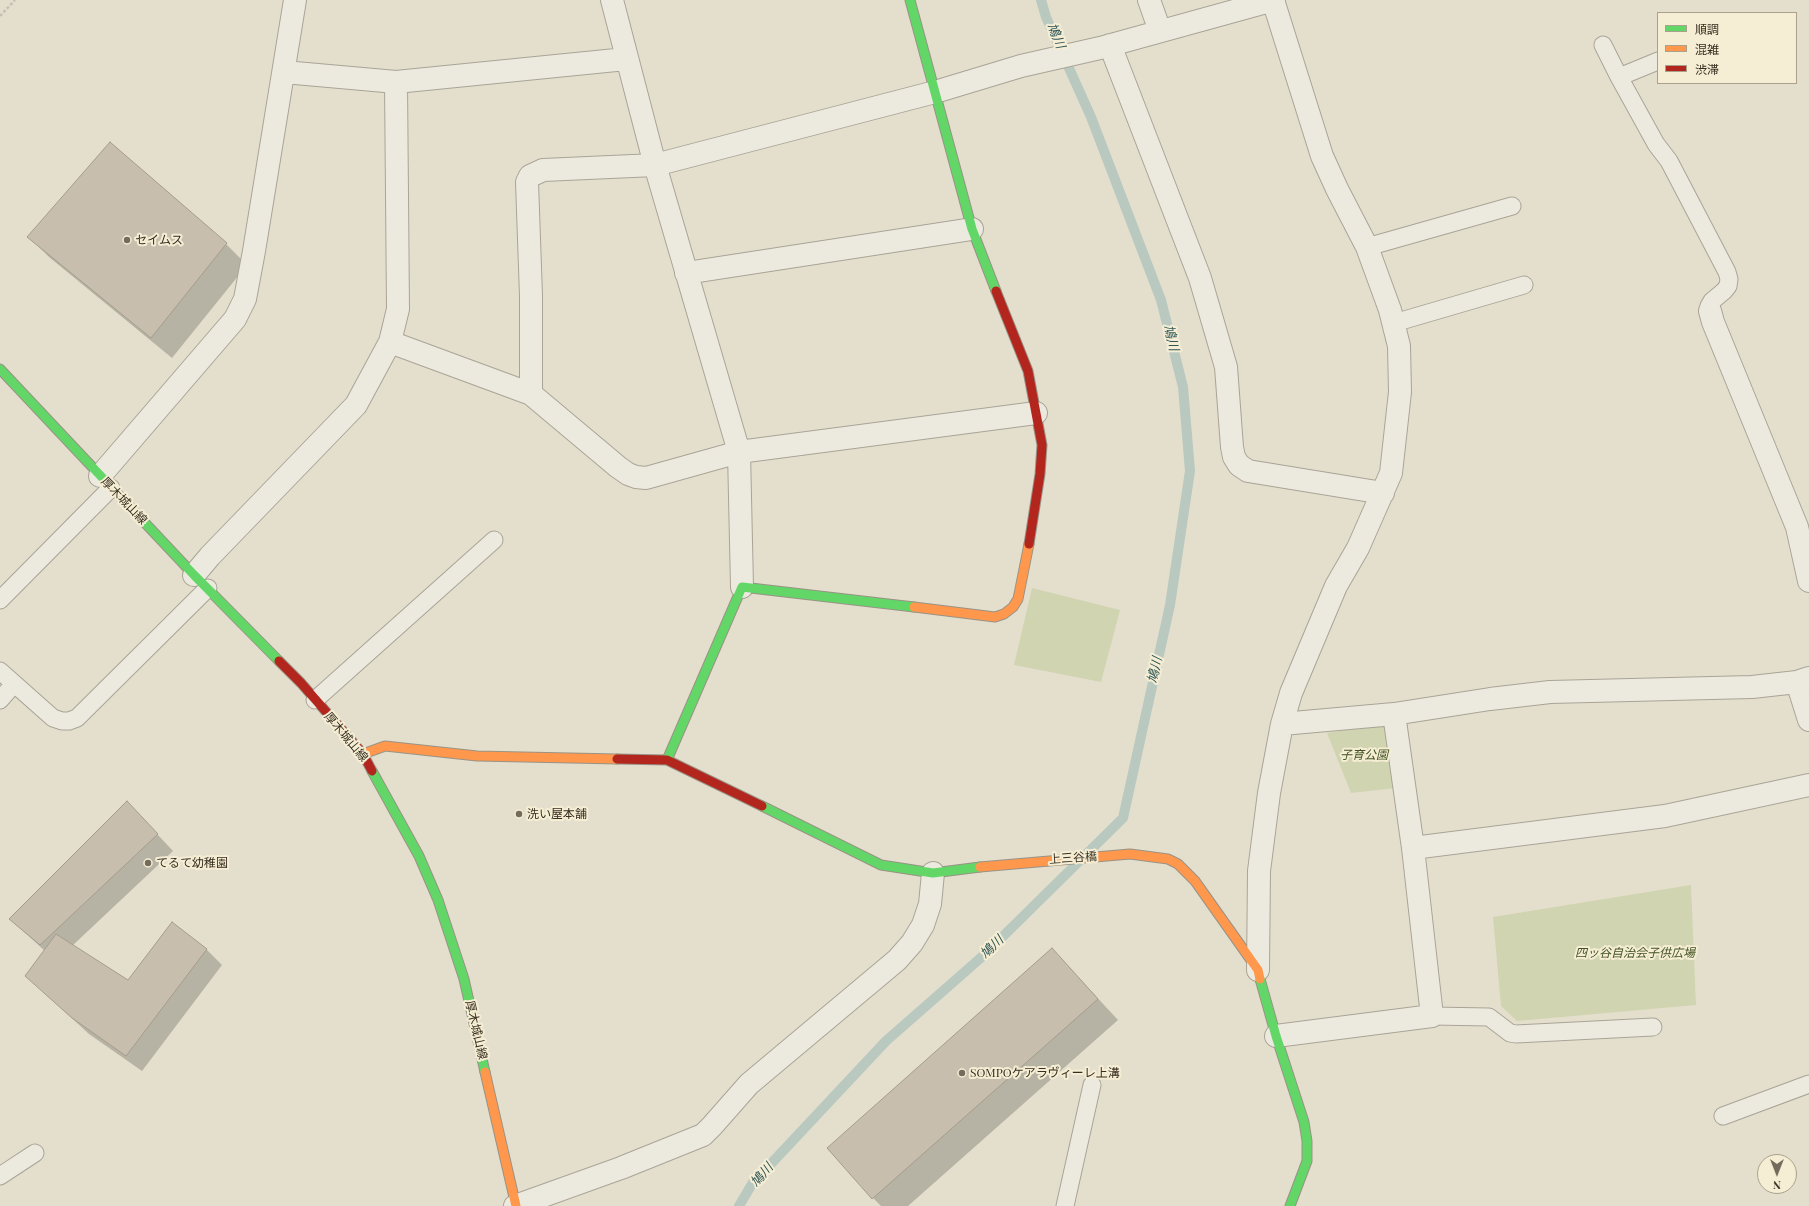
<!DOCTYPE html>
<html>
<head>
<meta charset="utf-8">
<style>
	body { margin:0 }
	#map { position:relative; width:1809px; height:1206px; overflow:hidden; background:#e4dfcd; font-family:"Playfair Display","Noto Sans JP",serif }
	canvas { display:block }
	.legend { position:absolute; left:1657px; top:12px; width:140px; height:72px; box-sizing:border-box; background:#f5eed4; border:1px solid #a9a18c; margin:0; padding:5px 7px; list-style:none; font-size:12px; color:#382d1f }
	.legend li { display:flex; align-items:center; gap:8px; height:20px }
	.legend b { width:20px; border:1px solid #a9a18c }
	.north { position:absolute; left:1757px; top:1154px; width:40px; height:40px; box-sizing:border-box; background:#f5eed4; border:1px solid #a9a18c; border-radius:50%; rotate:180deg; font-size:11px; font-weight:700; line-height:16px; text-align:center; color:#382d1f }
	.north::after { content:''; display:block; margin:auto; width:14px; height:18px; background:#746b5c; clip-path:polygon(50% 0,100% 100%,50% 72%,0 100%) }
</style>
</head>
<body>
<div id="map">
<canvas width="1809" height="1206"></canvas>
<ul class="legend">
<li><b style="height:5px;background:#63d668"></b>順調</li>
<li><b style="height:5px;background:#ff974d"></b>混雑</li>
<li><b style="height:5px;background:#b3261e"></b>渋滞</li>
</ul>
<div class="north">N</div>
</div>
<script>
const ctx = document.querySelector('canvas').getContext('2d');
ctx.lineJoin = 'round';
function fill(path, color) {
  ctx.fillStyle = color;
  ctx.fill(path, 'evenodd');
}
function shape(rows) {
  const path = new Path2D();
  for (const r of rows) {
    path.moveTo(r[0], r[1]);
    for (let i = 2; i < r.length; i += 2) path.lineTo(r[i], r[i + 1]);
  }
  return path;
}
function trace(path, color, width, dash) {
  ctx.strokeStyle = color;
  ctx.lineWidth = width;
  ctx.lineCap = dash ? 'butt' : 'round';
  ctx.setLineDash(dash || []);
  ctx.stroke(path);
}
function drawText(font, color, halo, rows, align = 'center') {
  ctx.font = font + ' "Playfair Display","Noto Sans JP",serif';
  ctx.lineWidth = 4;
  ctx.setLineDash([]);
  ctx.textBaseline = 'middle';
  ctx.strokeStyle = halo;
  ctx.fillStyle = color;
  for (const [text, x, y, turn = 0] of rows) {
    ctx.save();
    ctx.translate(x, y);
    ctx.rotate((+turn || 0) * Math.PI / 180);
    ctx.textAlign = isNaN(turn) ? turn : align;
    if (halo) ctx.strokeText(text, 0, 0);
    ctx.fillText(text, 0, 0);
    ctx.restore();
  }
}
fill(shape([
	[1032,588,1120,610,1101,682,1014,665],
	[1387,723,1396,788,1351,793,1327,733],
	[1691,885,1696,1005,1517,1021,1501,1006,1493,917]
]), '#d1d4b0');
fill(shape([
	[28,236,226,244,247,265,172,358,49,257],
	[143,819,173,851,72,946,129,981,206,949,222,965,142,1071,89,1034,26,976,45,951,10,919],
	[1052,949,1118,1020,908,1206,881,1206,873,1198]
]), '#0003');
trace(shape([
	[739,1206,752,1184,886,1041,984,955,1123,818,1170,605,1190,471,1183,387,1161,300,1091,117,1046,17,1041,0]
]), '#b9c9c0', 10);
const building = shape([
	[110,142,227,243,151,338,27,237,110,142],
	[127,801,158,834,40,945,9,919,127,801],
	[172,922,207,949,126,1056,72,1018,25,976,56,934,128,980,172,922],
	[1052,948,1098,999,872,1199,827,1148,1052,948]
]);
fill(building, '#c7beae');
trace(building, '#a49b8c', 1);
const lane = shape([
	[1603,45,1619,77,1656,144,1669,161,1727,272,1729,279,1728,286,1724,291,1712,301,1709,306,1710,311],
	[1619,77,1658,61],
	[1367,247,1512,206],
	[1394,323,1524,285],
	[0,600,111,488],
	[0,671,53,718,62,721,69,721,77,718,208,588],
	[0,700,14,684],
	[315,700,494,540],
	[1432,1016,1489,1017,1510,1033,1516,1034,1653,1027],
	[1723,1116,1809,1084],
	[0,1176,35,1153],
	[1065,1206,1092,1085]
]);
const street = shape([
	[612,0,655,165,739,452,742,587],
	[1149,0,1160,31],
	[1273,0,1322,156,1337,189,1367,247,1390,310,1399,346,1400,392,1391,473,1358,548,1336,586,1291,693,1282,724],
	[1110,45,1200,278,1226,367,1232,447,1234,457,1239,465,1248,471,1383,493],
	[284,72,396,82,626,59],
	[686,273,972,229],
	[1710,311,1713,322,1797,527,1809,581],
	[390,342,531,394,618,467,628,474,636,477,646,478,739,452,1036,413],
	[531,394,531,296,527,182,530,176,543,170,655,165,935,92,1021,66,1100,48,1274,0],
	[100,476,235,319,245,299,254,251,295,0],
	[194,575,210,556,356,405,390,342,398,309,396,82],
	[1797,682,1809,720],
	[1413,848,1665,816,1809,785],
	[1258,970,1259,871,1269,793,1282,724,1394,714,1490,699,1550,692,1752,687,1797,682,1809,678],
	[1276,1036,1432,1016,1413,848,1394,714],
	[515,1206,621,1168,703,1135,712,1126,749,1084,897,960,912,943,923,925,930,904,933,873]
]);
const fast = shape([
	[910,0,972,229,996,291],
	[0,369,194,575,279,661],
	[667,760,742,587,914,607],
	[372,771,419,856,438,900,464,979,485,1072],
	[762,806,881,865,933,873,980,867],
	[1260,979,1276,1036,1304,1122,1307,1141,1307,1161,1290,1206]
]);
const slow = shape([
	[914,607,995,617,1004,614,1013,607,1018,599,1029,544],
	[363,754,385,746,477,756,617,759],
	[980,867,1130,854,1168,859,1178,864,1195,881,1258,970,1260,979],
	[485,1072,516,1206]
]);
const jam = shape([
	[996,291,1028,371,1042,445,1040,474,1029,544],
	[279,661,301,683,363,754,372,771],
	[617,759,667,760,762,806]
]);
trace(lane, '#a9a496', 19);
trace(street, '#a9a496', 24);
trace(fast, '#999386', 11);
trace(slow, '#999386', 11);
trace(jam, '#999386', 11);
trace(shape([
	[0,16,15,0]
]), '#c5c0b5', 2.5, [3, 2]);
trace(lane, '#ece9df', 17);
trace(street, '#ece9df', 22);
trace(fast, '#63d668', 9);
trace(slow, '#ff974d', 9);
trace(jam, '#b3261e', 9);
for (const [x, y, r, color] of [
	[127,240,4,"#746b5c"],
	[519,814,4,"#746b5c"],
	[148,863,4,"#746b5c"],
	[962,1073,4,"#746b5c"]
]) {
  const dot = new Path2D();
  dot.arc(x, y, r, 0, 2 * Math.PI);
  ctx.fillStyle = color;
  ctx.fill(dot);
  trace(dot, '#f5eed4', 1.5);
}
drawText('12px', '#382d1f', '#f5eed4', [
	["セイムス",135,240],
	["洗い屋本舗",527,814],
	["てるて幼稚園",156,863],
	["SOMPOケアラヴィーレ上溝",970,1073]
], 'left');
drawText('12px', '#382d1f', '#f5eed4', [
	["厚木城山線",124,501,46],
	["厚木城山線",346,737,50],
	["上三谷橋",1073,858,-4],
	["厚木城山線",476,1030,77]
]);
drawText('italic 12px', '#445426', '#f5eed4', [
	["子育公園",1364,755],
	["四ッ谷自治会子供広場",1635,953]
]);
drawText('italic 13px', '#2e5657', '#f5eed4', [
	["鳩川",1056,36,67],
	["鳩川",1171,338,76],
	["鳩川",1155,670,-78],
	["鳩川",992,947,-44],
	["鳩川",762,1175,-49]
]);
</script>
</body>
</html>
